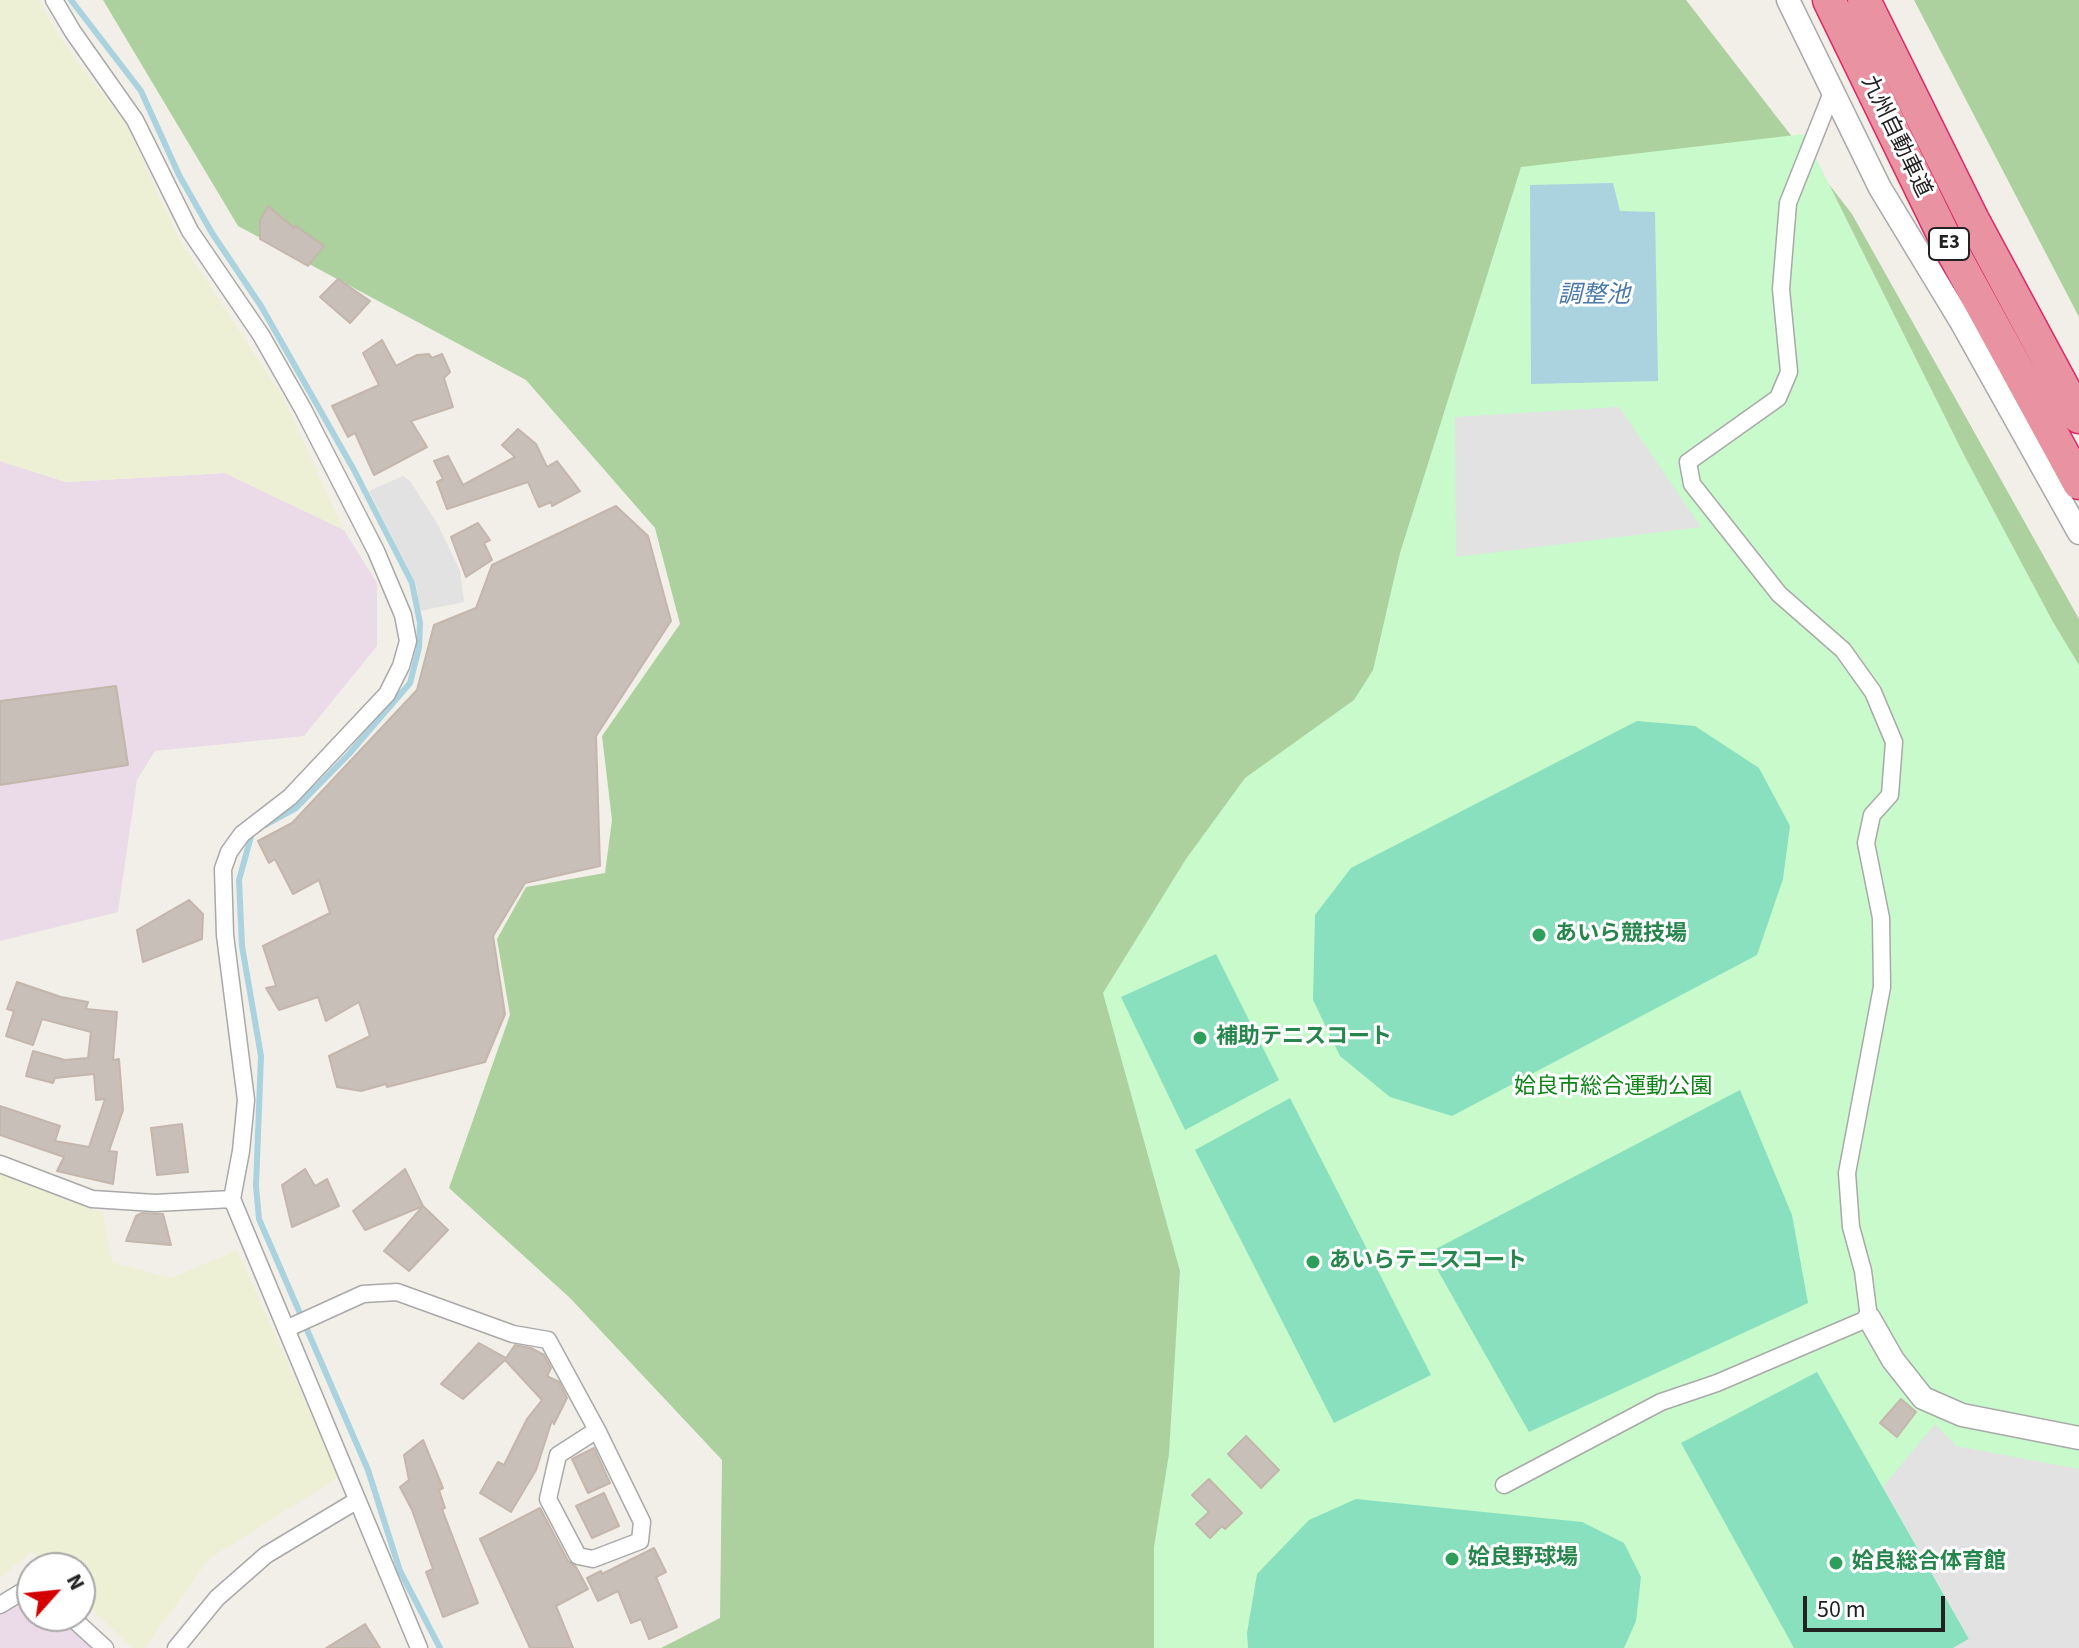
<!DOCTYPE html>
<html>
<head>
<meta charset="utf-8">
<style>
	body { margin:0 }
	#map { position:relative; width:2079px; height:1648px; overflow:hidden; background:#f2efe9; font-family:"Source Sans 3",sans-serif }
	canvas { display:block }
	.north { position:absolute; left:16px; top:1552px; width:80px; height:80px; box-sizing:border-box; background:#fff; border:2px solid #a7a7a7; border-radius:50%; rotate:63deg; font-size:22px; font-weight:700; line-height:32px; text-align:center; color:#222 }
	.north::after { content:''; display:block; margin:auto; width:28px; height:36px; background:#d40000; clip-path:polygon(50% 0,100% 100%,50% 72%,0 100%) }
	.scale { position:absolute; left:1803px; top:1596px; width:142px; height:36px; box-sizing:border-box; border:4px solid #222; border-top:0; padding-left:10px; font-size:24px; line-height:28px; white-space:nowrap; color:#222; -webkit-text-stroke:6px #fff; paint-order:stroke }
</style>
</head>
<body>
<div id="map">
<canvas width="2079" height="1648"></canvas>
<div class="north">N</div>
<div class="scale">50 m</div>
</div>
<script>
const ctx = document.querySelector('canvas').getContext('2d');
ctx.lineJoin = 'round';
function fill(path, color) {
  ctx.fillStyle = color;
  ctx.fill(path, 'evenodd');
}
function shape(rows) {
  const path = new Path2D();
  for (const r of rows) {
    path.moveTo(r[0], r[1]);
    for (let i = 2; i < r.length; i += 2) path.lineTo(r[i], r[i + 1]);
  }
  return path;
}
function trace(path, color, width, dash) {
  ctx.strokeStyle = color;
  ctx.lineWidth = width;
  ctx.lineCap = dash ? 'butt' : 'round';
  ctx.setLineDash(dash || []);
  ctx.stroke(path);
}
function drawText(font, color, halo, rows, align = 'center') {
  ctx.font = font + ' "Source Sans 3","Noto Sans JP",sans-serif';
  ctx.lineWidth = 6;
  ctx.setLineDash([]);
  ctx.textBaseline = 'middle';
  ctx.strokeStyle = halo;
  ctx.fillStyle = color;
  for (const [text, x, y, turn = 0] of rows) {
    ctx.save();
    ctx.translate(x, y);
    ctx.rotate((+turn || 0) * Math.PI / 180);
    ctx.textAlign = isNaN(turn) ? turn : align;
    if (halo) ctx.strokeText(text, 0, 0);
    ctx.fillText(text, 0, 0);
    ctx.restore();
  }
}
fill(shape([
	[0,461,66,482,225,473,344,530,377,583,377,646,304,736,155,751,137,780,118,912,0,941],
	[25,1580,32,1581,32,1616,76,1616,113,1648,0,1648,0,1595]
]), '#ebdbe8');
fill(shape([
	[0,0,39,0,61,39,127,126,180,241,283,397,344,530,225,473,66,482,0,461],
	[0,1174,103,1212,112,1262,171,1278,237,1250,339,1477,209,1559,145,1648,132,1648,80,1598,80,1568,49,1568,31,1552,0,1578]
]), '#eef0d5');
fill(shape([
	[103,0,1686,0,1852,214,2079,619,2079,1648,661,1648,720,1618,722,1460,570,1298,449,1188,510,1015,497,939,526,887,605,873,612,820,602,736,680,624,655,528,526,380,238,226],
	[1914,0,2079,0,2079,317]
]), '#add19e');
fill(shape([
	[1804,134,1964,455,2053,622,2079,665,2079,1648,1154,1648,1154,1547,1169,1454,1180,1271,1103,993,1186,859,1245,778,1354,700,1373,670,1400,553,1521,167]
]), '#c8facc');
fill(shape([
	[1637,721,1695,726,1759,768,1790,826,1783,879,1757,955,1452,1116,1390,1097,1340,1056,1313,1000,1315,915,1351,868],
	[1216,954,1279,1080,1185,1130,1121,997],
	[1740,1090,1792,1215,1808,1303,1529,1432,1428,1253],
	[1290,1098,1431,1375,1334,1423,1195,1150],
	[1817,1372,1969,1639,1953,1648,1794,1648,1681,1443],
	[1356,1499,1582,1522,1624,1543,1641,1577,1636,1621,1624,1648,1248,1648,1247,1633,1257,1574,1309,1520]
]), '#88e0be');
fill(shape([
	[1619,407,1701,527,1456,557,1455,417],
	[403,476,410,481,437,523,460,571,464,602,420,611,416,584,369,491],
	[1935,1424,1956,1446,2079,1469,2079,1648,1953,1648,1969,1639,1883,1487]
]), '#e2e2e2');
fill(shape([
	[1613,183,1620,211,1655,212,1658,381,1531,384,1530,185]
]), '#aad3df');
trace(shape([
	[71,0,141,91,179,175,212,233,261,306,354,470,412,583,420,623,419,648,410,683,349,754,296,808,265,825],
	[255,831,252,833,239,880,242,946,261,1056,256,1186,259,1219,368,1470,400,1571,440,1648]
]), '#aad3df', 6);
const building = shape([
	[268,206,294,228,296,226,324,246,308,266,260,239,260,220,268,206],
	[338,279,370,301,350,323,320,297,338,279],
	[382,340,396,366,417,355,429,354,432,358,442,354,450,372,444,378,453,407,411,421,427,447,374,475,355,433,348,437,332,406,379,385,363,353,382,340],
	[518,429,536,444,547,467,557,461,580,491,552,506,551,502,539,507,528,482,447,509,437,482,443,479,434,461,448,456,463,485,515,457,502,445,518,429],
	[616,506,648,536,671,621,596,736,600,866,525,883,493,936,505,1014,485,1062,387,1087,386,1084,361,1091,337,1087,329,1056,370,1036,359,1002,326,1021,318,997,279,1010,266,988,276,986,263,946,330,913,319,880,293,894,275,859,269,863,258,841,292,823,417,690,434,625,476,608,492,565,616,506],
	[478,523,490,540,484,543,492,560,466,577,451,537,478,523],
	[116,686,128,765,0,785,0,701,116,686],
	[189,900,203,914,202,939,143,962,137,930,189,900],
	[17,982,61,997,88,1002,86,1009,117,1012,113,1060,119,1059,123,1110,109,1151,117,1152,113,1184,57,1171,64,1157,0,1135,0,1106,60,1126,55,1141,89,1147,105,1099,96,1100,94,1074,55,1078,53,1083,26,1076,33,1051,65,1060,88,1058,91,1032,42,1019,33,1045,6,1036,14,1011,7,1009,17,982],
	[182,1124,188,1172,157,1175,151,1128,182,1124],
	[305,1169,315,1186,327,1179,339,1206,292,1227,282,1185,305,1169],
	[405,1169,423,1206,365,1230,353,1211,405,1169],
	[423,1206,448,1230,409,1271,384,1251,423,1206],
	[142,1213,163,1214,171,1245,126,1241,136,1216,142,1213],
	[479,1343,506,1358,515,1345,531,1348,544,1355,551,1368,547,1376,559,1382,567,1398,554,1424,552,1420,536,1470,511,1512,480,1493,498,1462,504,1465,527,1419,542,1400,505,1360,463,1399,441,1384,479,1343],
	[1901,1399,1916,1412,1897,1437,1880,1423,1901,1399],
	[1246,1436,1279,1470,1261,1488,1228,1454,1246,1436],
	[423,1440,443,1488,439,1490,445,1508,442,1509,478,1603,443,1617,426,1572,433,1569,412,1510,400,1487,409,1480,404,1455,423,1440],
	[594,1448,610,1483,588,1493,572,1459,594,1448],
	[1209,1479,1242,1513,1225,1529,1222,1526,1210,1538,1196,1524,1209,1512,1192,1495,1209,1479],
	[604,1493,619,1526,592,1538,576,1506,604,1493],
	[540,1508,568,1561,576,1567,588,1589,556,1606,573,1648,530,1648,480,1539,540,1508],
	[654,1548,666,1572,656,1577,677,1627,649,1639,641,1619,631,1623,618,1591,598,1601,587,1578,601,1571,602,1574,654,1548],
	[365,1624,380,1648,326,1648,365,1624]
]);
fill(building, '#c7bfb8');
trace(building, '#c4b6ab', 2);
const minor = shape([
	[54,0,73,32,135,120,190,231,261,335,303,409,376,551,403,615,408,641,401,666,387,694,290,797,242,834,229,852,223,869,225,935,246,1100,241,1151,232,1199,419,1648],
	[0,1164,92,1199,155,1203,232,1199],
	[286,1329,363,1294,397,1292,513,1334,548,1340,597,1430,642,1522,640,1541,593,1559,578,1556,548,1499,558,1455,597,1430],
	[1504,1485,1661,1402,1717,1383,1869,1318,1863,1271,1851,1227,1847,1173,1882,987,1881,918,1866,843,1872,815,1890,795,1894,742,1873,692,1843,650,1779,594,1692,484,1688,462,1778,398,1789,372,1781,289,1788,203,1833,90],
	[0,1605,28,1588,32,1589],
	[70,1616,105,1648],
	[176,1648,217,1598,266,1555,356,1501]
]);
const tertiary = shape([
	[1788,0,1880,188,1960,320,2079,533],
	[1869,1318,1893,1360,1923,1398,1962,1415,2079,1438]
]);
const motorway = shape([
	[1829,0,1943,234,2079,483],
	[1864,0,1973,220,2079,417]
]);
trace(minor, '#a9a9a9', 19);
trace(tertiary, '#a9a9a9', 25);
trace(motorway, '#dc2a67', 35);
trace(minor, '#fff', 16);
trace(tertiary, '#fff', 22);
trace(motorway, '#e892a2', 32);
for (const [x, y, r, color] of [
	[1539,935,8,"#2e9e5b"],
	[1200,1038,8,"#2e9e5b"],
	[1313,1262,8,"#2e9e5b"],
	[1452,1559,8,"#2e9e5b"],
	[1836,1563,8,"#2e9e5b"]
]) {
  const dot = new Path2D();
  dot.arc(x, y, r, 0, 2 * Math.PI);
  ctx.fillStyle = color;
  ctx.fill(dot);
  trace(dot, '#fff', 3);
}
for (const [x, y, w] of [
	[1949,244,40]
]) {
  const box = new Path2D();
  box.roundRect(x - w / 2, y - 16, w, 32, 6);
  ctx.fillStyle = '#fff';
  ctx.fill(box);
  trace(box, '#222', 2);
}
drawText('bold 20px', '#222', null, [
	["E3",1949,244]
]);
drawText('22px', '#222', '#fff', [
	["九州自動車道",1895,137,64]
]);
drawText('bold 22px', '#27864d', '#fff', [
	["あいら競技場",1555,935],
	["補助テニスコート",1216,1038],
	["あいらテニスコート",1329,1262],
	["姶良野球場",1468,1559],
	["姶良総合体育館",1852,1563]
], 'left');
drawText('22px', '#0c8416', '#fff', [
	["姶良市総合運動公園",1613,1088]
]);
drawText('italic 24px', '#4a7aab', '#fff', [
	["調整池",1594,297]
]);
</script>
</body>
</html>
